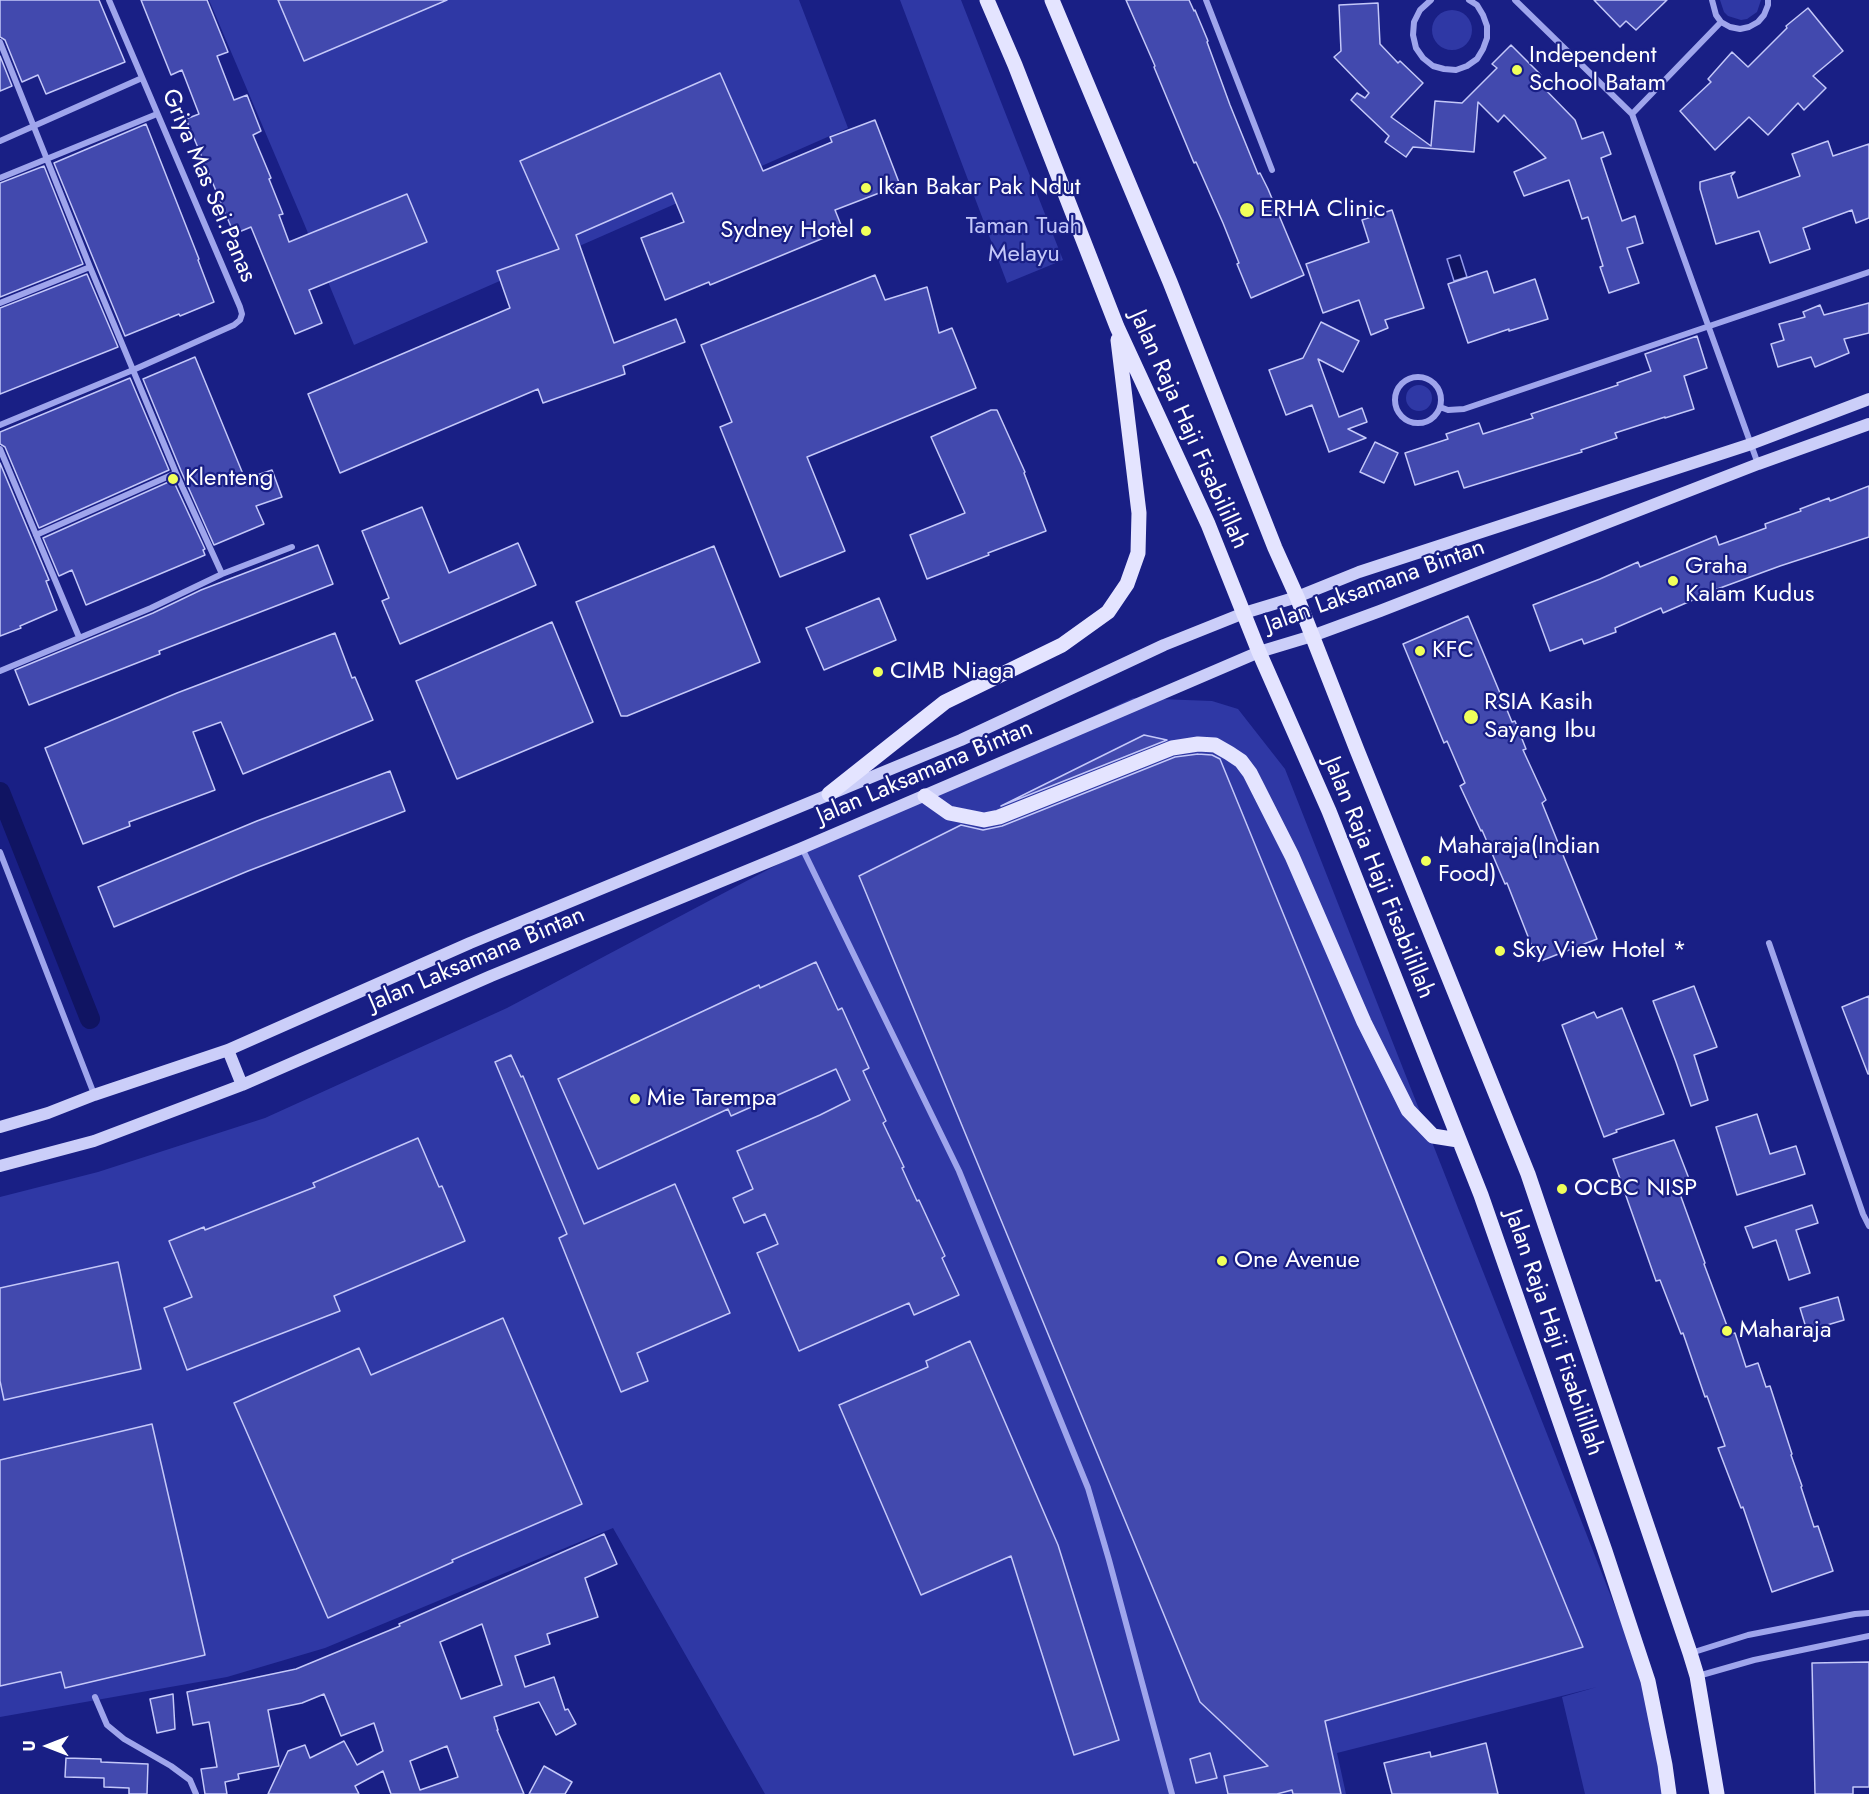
<!DOCTYPE html>
<html>
<head>
<meta charset="utf-8">
<style>
	body { margin:0 }
	#map { position:relative; width:1869px; height:1794px; overflow:hidden; background:#191f85; font-family:Jost,sans-serif }
	canvas { display:block }
	.north { position:absolute; left:18px; top:1716px; width:60px; height:60px; -webkit-text-stroke:4px #191f85; paint-order:stroke; rotate:270deg; font-size:16px; font-weight:700; line-height:24px; text-align:center; color:#fff }
	.north::after { content:''; display:block; margin:auto; width:21px; height:27px; background:#fff; clip-path:polygon(50% 0,100% 100%,50% 72%,0 100%) }
</style>
</head>
<body>
<div id="map">
<canvas width="1869" height="1794"></canvas>
<div class="north">U</div>
</div>
<script>
const ctx = document.querySelector('canvas').getContext('2d');
ctx.lineJoin = 'round';
function fill(path, color) {
  ctx.fillStyle = color;
  ctx.fill(path, 'evenodd');
}
function shape(rows) {
  const path = new Path2D();
  for (const r of rows) {
    if (r.length === 3) {
      path.moveTo(r[0] + r[2], r[1]);
      path.arc(r[0], r[1], r[2], 0, 2 * Math.PI);
      continue;
    }
    path.moveTo(r[0], r[1]);
    for (let i = 2; i < r.length; i += 2) path.lineTo(r[i], r[i + 1]);
  }
  return path;
}
function trace(path, color, width, dash) {
  ctx.strokeStyle = color;
  ctx.lineWidth = width;
  ctx.lineCap = dash ? 'butt' : 'round';
  ctx.setLineDash(dash || []);
  ctx.stroke(path);
}
function drawText(font, color, halo, rows, align = 'center') {
  ctx.font = font + ' Jost,sans-serif';
  ctx.lineWidth = 4.5;
  ctx.setLineDash([]);
  ctx.textBaseline = 'middle';
  ctx.strokeStyle = halo;
  ctx.fillStyle = color;
  for (const [text, x, y, turn = 0] of rows) {
    ctx.save();
    ctx.translate(x, y);
    ctx.rotate((+turn || 0) * Math.PI / 180);
    ctx.textAlign = isNaN(turn) ? turn : align;
    if (halo) ctx.strokeText(text, 0, 0);
    ctx.fillText(text, 0, 0);
    ctx.restore();
  }
}
fill(shape([
	[209,0,799,0,848,128,354,345,303,221],
	[900,0,961,0,1063,260,1007,283],
	[1720,0,1761,0,1757,12,1747,19,1741,20,1728,16,1724,12],
	[1452,30,20],
	[1419,398,13],
	[1133,698,1212,701,1238,709,1285,769,1642,1675,1667,1794,1585,1794,1562,1697,1597,1687,1337,1753,1346,1794,765,1794,613,1528,325,1648,227,1677,0,1717,0,1197,98,1172,265,1118,507,1008,803,851]
]), '#2f38a5');
const water = shape([
	[1460,255,1467,277,1454,281,1447,259,1460,255]
]);
fill(water, '#101462');
trace(water, '#9199ee', 1.5);
trace(shape([
	[0,792,90,1019]
]), '#101462', 20);
const building = shape([
	[0,0,99,0,125,62,46,94,38,75,22,82,5,40,0,37,0,0],
	[141,0,207,0,228,52,217,56,234,100,247,95,261,131,253,135,271,178,269,179,283,214,279,215,289,242,407,194,427,242,309,290,322,323,295,334,251,227,234,234,186,119,199,114,182,70,171,75,141,0],
	[278,0,447,0,304,61,278,0],
	[1126,0,1189,0,1194,11,1195,10,1208,41,1207,42,1230,105,1258,174,1260,173,1268,189,1304,275,1251,298,1237,264,1239,263,1223,223,1196,162,1194,163,1154,67,1155,66,1126,0],
	[1594,0,1667,0,1636,30,1626,21,1620,27,1594,0],
	[1378,3,1380,44,1398,63,1400,61,1423,83,1391,117,1431,146,1435,101,1462,103,1497,68,1492,64,1511,45,1541,75,1536,80,1575,120,1582,139,1603,132,1611,154,1601,158,1622,221,1635,216,1643,243,1627,248,1639,283,1609,293,1600,267,1603,266,1588,217,1582,219,1569,180,1524,196,1514,172,1546,158,1504,115,1498,122,1478,102,1474,152,1413,147,1406,157,1385,142,1389,136,1351,100,1357,93,1365,98,1369,93,1334,57,1341,51,1339,5,1378,3],
	[1808,8,1843,51,1813,76,1826,88,1804,110,1798,103,1768,135,1749,117,1715,150,1680,111,1711,82,1708,79,1732,52,1748,67,1787,28,1786,26,1808,8],
	[0,56,12,86,0,91,0,56],
	[720,73,763,171,832,142,830,137,875,120,900,185,835,210,843,230,710,285,709,282,665,300,641,238,684,222,672,193,576,235,614,343,676,319,685,342,623,366,625,374,543,403,538,389,340,473,308,394,510,308,497,271,559,249,520,161,720,73],
	[146,124,199,259,198,260,214,302,180,316,179,314,125,336,54,163,146,124],
	[1828,141,1833,156,1869,144,1869,218,1856,223,1852,210,1803,228,1810,249,1770,263,1759,231,1716,244,1700,189,1700,182,1735,172,1731,176,1738,198,1800,176,1792,154,1828,141],
	[44,166,83,264,0,297,0,183,44,166],
	[1392,210,1424,308,1385,320,1388,328,1371,335,1359,300,1323,313,1306,264,1369,242,1362,220,1392,210],
	[1487,271,1494,293,1535,279,1548,319,1509,331,1509,329,1468,343,1448,284,1487,271],
	[87,274,118,347,0,394,0,308,87,274],
	[875,275,885,300,927,287,939,333,952,328,976,388,807,457,845,551,780,577,720,427,732,422,701,345,875,275],
	[1869,303,1869,333,1844,339,1849,353,1815,367,1811,357,1778,367,1771,344,1784,340,1779,324,1805,317,1803,312,1820,305,1824,315,1869,303],
	[1321,322,1359,341,1343,372,1318,359,1339,417,1362,408,1367,422,1348,429,1366,438,1329,452,1312,405,1286,415,1269,370,1303,358,1321,322],
	[1697,336,1707,368,1684,376,1694,409,1665,418,1665,417,1615,433,1617,438,1581,450,1582,452,1464,488,1458,471,1415,485,1405,453,1448,439,1446,434,1479,423,1483,434,1533,418,1531,414,1618,385,1617,383,1651,371,1645,354,1697,336],
	[195,357,245,479,272,470,282,497,256,506,264,524,214,545,181,471,143,379,195,357],
	[130,378,169,470,39,528,5,447,0,444,0,432,130,378],
	[991,410,997,410,1025,472,1024,473,1046,531,988,553,989,555,927,579,910,535,965,513,931,437,991,410],
	[1375,442,1398,453,1384,483,1360,472,1375,442],
	[0,463,49,580,46,581,57,610,20,626,21,628,0,636,0,463],
	[173,480,205,549,203,550,205,555,86,605,72,570,59,576,43,538,173,480],
	[1869,486,1869,537,1780,566,1701,595,1702,596,1663,613,1661,608,1615,628,1616,632,1584,644,1582,639,1550,651,1533,605,1600,579,1638,562,1640,567,1716,536,1719,545,1766,528,1765,524,1801,511,1800,509,1829,498,1830,501,1869,486],
	[422,507,449,573,518,543,536,585,400,644,382,601,389,598,362,531,422,507],
	[318,545,333,584,159,651,160,654,29,705,15,670,153,613,201,590,318,545],
	[714,546,760,662,627,716,621,716,576,602,714,546],
	[879,598,896,640,824,670,806,628,879,598],
	[1468,616,1512,722,1515,721,1526,749,1523,750,1546,800,1542,803,1597,939,1538,962,1507,883,1505,884,1482,830,1481,831,1460,786,1465,783,1447,741,1444,743,1403,644,1468,616],
	[552,622,593,722,457,779,416,681,552,622],
	[335,633,352,678,355,677,373,720,243,774,221,722,193,732,215,790,129,822,130,826,83,844,45,748,177,693,335,633],
	[1144,735,1167,740,1001,806,1144,735],
	[1198,754,1212,755,1220,759,1583,1647,1325,1721,1341,1794,1293,1794,1292,1790,1277,1794,1228,1794,1224,1776,1268,1766,1200,1702,859,876,961,825,983,830,1002,826,1175,757,1198,754],
	[390,771,405,811,248,871,114,927,98,887,257,821,390,771],
	[816,962,838,1010,842,1008,869,1068,863,1071,886,1121,883,1123,904,1167,902,1168,917,1201,919,1200,945,1256,942,1258,959,1295,914,1315,909,1303,799,1351,757,1253,778,1244,765,1214,744,1223,733,1198,753,1189,737,1151,820,1115,850,1100,836,1069,731,1116,728,1109,598,1169,558,1079,759,985,760,988,816,962],
	[1694,986,1717,1047,1694,1055,1708,1100,1691,1106,1676,1062,1653,1001,1694,986],
	[1869,996,1869,1074,1868,1074,1842,1007,1869,996],
	[1622,1008,1664,1114,1616,1130,1617,1132,1604,1137,1562,1025,1594,1012,1597,1018,1622,1008],
	[511,1055,521,1077,523,1076,584,1224,675,1184,730,1313,637,1353,648,1381,621,1392,559,1238,567,1234,495,1062,511,1055],
	[1757,1114,1770,1154,1796,1146,1805,1174,1737,1195,1716,1127,1757,1114],
	[418,1138,439,1187,442,1186,465,1241,334,1296,340,1311,187,1370,164,1308,192,1297,169,1241,204,1227,205,1230,315,1187,313,1183,418,1138],
	[1674,1140,1693,1189,1680,1194,1705,1263,1704,1264,1730,1334,1735,1333,1746,1367,1758,1363,1766,1387,1770,1386,1792,1454,1791,1455,1802,1486,1801,1487,1814,1527,1818,1526,1833,1571,1772,1592,1743,1507,1741,1508,1718,1448,1725,1446,1707,1396,1705,1397,1683,1333,1681,1334,1660,1280,1656,1281,1613,1159,1674,1140],
	[1812,1205,1818,1223,1796,1230,1810,1273,1789,1280,1776,1240,1753,1248,1745,1227,1812,1205],
	[118,1262,141,1369,4,1400,0,1381,0,1288,118,1262],
	[1838,1297,1844,1320,1807,1331,1800,1308,1838,1297],
	[503,1318,582,1504,452,1560,453,1562,328,1618,234,1403,359,1348,371,1375,503,1318],
	[970,1341,1058,1545,1119,1740,1074,1755,1011,1556,921,1595,839,1405,928,1367,926,1361,970,1341],
	[152,1424,205,1655,65,1688,61,1672,0,1686,0,1460,152,1424],
	[604,1534,617,1564,585,1578,598,1617,547,1634,550,1644,515,1656,525,1687,554,1677,565,1710,568,1709,576,1724,556,1735,539,1702,494,1717,498,1730,497,1730,524,1794,391,1794,383,1771,355,1786,359,1794,268,1794,288,1751,305,1745,310,1758,344,1741,357,1765,383,1751,374,1723,341,1736,324,1694,302,1703,268,1710,279,1766,238,1774,239,1779,225,1782,227,1794,205,1794,201,1769,217,1767,209,1722,193,1725,187,1692,296,1669,400,1626,399,1624,604,1534],
	[482,1624,502,1685,461,1699,440,1642,482,1624],
	[447,1746,458,1777,420,1790,410,1761,447,1746],
	[1869,1662,1869,1787,1853,1787,1853,1794,1815,1794,1812,1663,1869,1662],
	[173,1694,175,1729,157,1733,150,1699,173,1694],
	[1486,1743,1498,1794,1392,1794,1384,1763,1430,1752,1431,1757,1486,1743],
	[1210,1753,1217,1778,1196,1783,1190,1759,1210,1753],
	[66,1758,101,1759,101,1762,148,1764,147,1794,129,1794,129,1788,104,1787,104,1778,65,1777,66,1758],
	[544,1766,572,1782,565,1794,529,1794,544,1766]
]);
fill(building, '#4249ae');
trace(building, '#c4c8f9', 1.5);
trace(shape([
	[1206,0,1272,170],
	[1431,0,1420,10,1414,22,1413,35,1416,48,1423,58,1433,66,1444,69,1456,70,1467,66,1477,59,1483,49,1487,38,1487,26,1483,15,1477,5,1469,0],
	[1515,0,1632,114,1758,464],
	[1712,0,1716,15,1721,22,1730,27,1740,29,1749,27,1758,22,1764,15,1768,5,1768,0],
	[0,42,90,267,176,473,222,574],
	[1632,114,1721,22],
	[0,141,142,78],
	[0,178,157,114],
	[0,303,90,267],
	[1418,400,23],
	[1440,407,1448,410,1464,409,1869,272],
	[0,425,133,370,234,325,240,320,242,314,240,307,109,0],
	[0,449,79,637],
	[36,535,176,473],
	[0,671,151,608,222,574,292,547],
	[802,848,959,1171,1088,1488,1109,1560,1172,1794],
	[0,852,94,1094],
	[1769,943,1863,1214,1869,1226],
	[1691,1653,1748,1635,1855,1614,1869,1613],
	[1698,1676,1754,1660,1869,1636],
	[95,1697,107,1725,124,1739,171,1766,190,1780,196,1794]
]), '#9fa5ec', 6);
trace(shape([
	[228,1050,242,1085],
	[0,1127,48,1113,94,1095,228,1050,470,943,961,740,1164,645,1244,613,1297,597,1359,572,1751,444,1869,399],
	[0,1166,94,1141,242,1085,491,976,802,848,1259,652,1312,636,1380,611,1758,464,1869,424]
]), '#cbcef9', 12);
trace(shape([
	[987,0,1015,65,1117,327,1208,524,1259,652,1329,811,1481,1195,1605,1551,1648,1681,1665,1765,1669,1794],
	[1052,0,1170,282,1275,548,1297,597,1357,750,1528,1174,1690,1653,1697,1676,1717,1794],
	[829,794,945,702,1062,645,1108,612,1127,584,1138,553,1139,513,1118,340],
	[925,796,949,813,984,820,999,817,1172,748,1198,744,1215,745,1229,753,1241,761,1250,773,1292,856,1364,1022,1408,1110,1433,1136,1458,1140]
]), '#e4e4ff', 15);
for (const [x, y, r, color] of [
	[1517,70,6,"#f0ff5a"],
	[866,188,6,"#f0ff5a"],
	[1247,210,8,"#f0ff5a"],
	[866,231,6,"#f0ff5a"],
	[173,479,6,"#f0ff5a"],
	[1673,581,6,"#f0ff5a"],
	[1420,651,6,"#f0ff5a"],
	[878,672,6,"#f0ff5a"],
	[1471,717,8,"#f0ff5a"],
	[1426,861,6,"#f0ff5a"],
	[1500,951,6,"#f0ff5a"],
	[635,1099,6,"#f0ff5a"],
	[1562,1189,6,"#f0ff5a"],
	[1222,1261,6,"#f0ff5a"],
	[1727,1331,6,"#f0ff5a"]
]) {
  const dot = new Path2D();
  dot.arc(x, y, r, 0, 2 * Math.PI);
  ctx.fillStyle = color;
  ctx.fill(dot);
  trace(dot, '#191f85', 2);
}
drawText('24px', '#fff', '#191f85', [
	["Independent",1529,56],
	["School Batam",1529,84],
	["Ikan Bakar Pak Ndut",878,188],
	["ERHA Clinic",1260,210],
	["Sydney Hotel",854,231,"right"],
	["Klenteng",185,479],
	["Graha",1685,567],
	["Kalam Kudus",1685,595],
	["KFC",1432,651],
	["CIMB Niaga",890,672],
	["RSIA Kasih",1484,703],
	["Sayang Ibu",1484,731],
	["Maharaja(Indian",1438,847],
	["Food)",1438,875],
	["Sky View Hotel *",1512,951],
	["Mie Tarempa",647,1099],
	["OCBC NISP",1574,1189],
	["One Avenue",1234,1261],
	["Maharaja",1739,1331]
], 'left');
drawText('24px', '#fff', '#191f85', [
	["Griya Mas Sei.Panas",208,186,67],
	["Jalan Raja Haji Fisabilillah",1188,430,66],
	["Jalan Laksamana Bintan",1375,587,-20],
	["Jalan Laksamana Bintan",925,773,-23],
	["Jalan Raja Haji Fisabilillah",1378,878,68],
	["Jalan Laksamana Bintan",477,960,-23],
	["Jalan Raja Haji Fisabilillah",1553,1333,71]
]);
drawText('24px', '#c4c8f9', '#191f85', [
	["Taman Tuah",1024,227],
	["Melayu",1024,255]
]);
</script>
</body>
</html>
